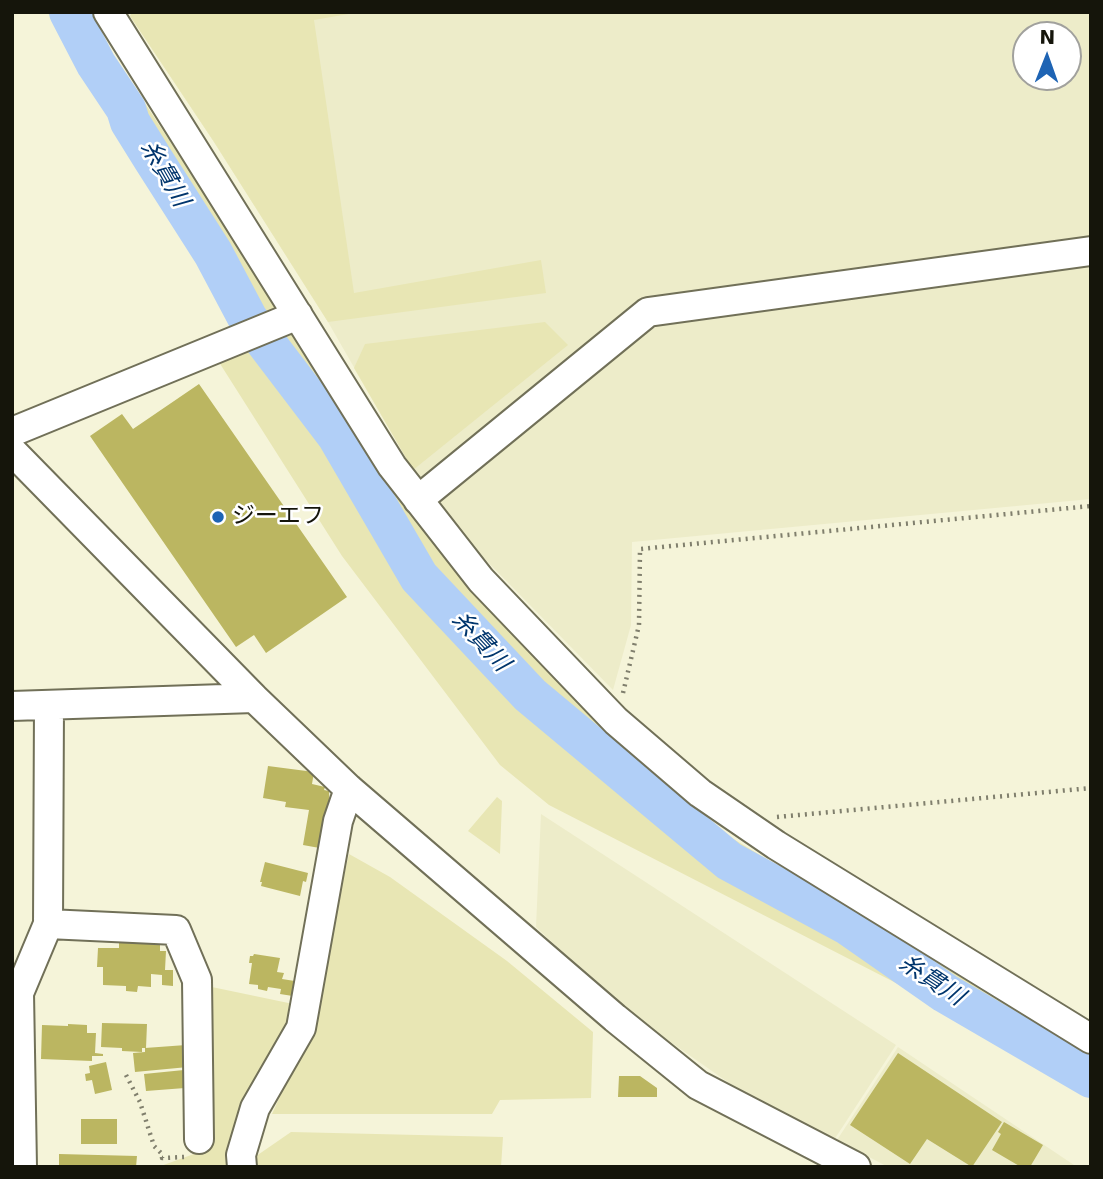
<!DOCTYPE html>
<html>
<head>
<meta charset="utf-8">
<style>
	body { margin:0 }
	#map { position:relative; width:1103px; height:1179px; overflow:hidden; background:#f5f4d9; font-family:"DejaVu Sans",sans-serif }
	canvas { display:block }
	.frame { position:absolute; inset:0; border:14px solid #15150b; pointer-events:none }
	.north { position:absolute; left:1012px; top:21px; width:70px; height:70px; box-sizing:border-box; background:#fff; border:2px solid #a1a19d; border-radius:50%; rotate:1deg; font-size:19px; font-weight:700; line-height:28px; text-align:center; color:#15150b }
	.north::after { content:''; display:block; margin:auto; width:24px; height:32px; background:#1e64b4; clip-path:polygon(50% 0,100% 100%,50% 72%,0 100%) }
</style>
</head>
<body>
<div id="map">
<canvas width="1103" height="1179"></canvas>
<div class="frame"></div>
<div class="north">N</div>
</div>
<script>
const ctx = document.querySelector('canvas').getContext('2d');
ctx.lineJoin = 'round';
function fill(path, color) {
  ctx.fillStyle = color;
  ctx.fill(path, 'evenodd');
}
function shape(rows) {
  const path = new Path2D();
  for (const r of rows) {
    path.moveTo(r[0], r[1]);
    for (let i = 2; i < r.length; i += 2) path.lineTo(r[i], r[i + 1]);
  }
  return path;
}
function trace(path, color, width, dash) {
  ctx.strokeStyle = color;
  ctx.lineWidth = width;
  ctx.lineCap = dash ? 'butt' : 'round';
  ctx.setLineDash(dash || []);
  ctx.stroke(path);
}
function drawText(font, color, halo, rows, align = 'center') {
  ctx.font = font + ' "DejaVu Sans","Noto Sans JP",sans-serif';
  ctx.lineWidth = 5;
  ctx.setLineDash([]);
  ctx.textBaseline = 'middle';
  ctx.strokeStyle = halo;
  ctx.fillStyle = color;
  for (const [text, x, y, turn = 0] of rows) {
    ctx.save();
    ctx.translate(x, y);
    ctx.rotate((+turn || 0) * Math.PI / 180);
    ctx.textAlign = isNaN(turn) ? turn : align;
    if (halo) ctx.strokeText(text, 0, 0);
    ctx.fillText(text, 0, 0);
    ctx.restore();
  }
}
fill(shape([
	[132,12,1091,12,1091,499,632,542,631,625,613,690,478,552,413,470,328,322,214,142,130,16],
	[1026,35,1068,35,1068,77,1026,77],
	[541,814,896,1045,834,1140,732,1085,619,1006,536,927],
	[898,1047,1077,1167,888,1167,837,1140]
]), '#edecc9');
fill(shape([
	[47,12,85,12,386,470,483,592,586,712,717,829,1091,1056,1091,1099,931,1001,549,805,500,765,342,556,217,359,256,345,79,55],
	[132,12,360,12,314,20,354,293,541,260,546,293,328,322,214,142,130,16],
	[545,322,568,345,413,470,354,368,365,344],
	[497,797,502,801,500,854,468,831],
	[349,854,390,877,507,961,593,1032,591,1098,500,1100,492,1114,272,1114,307,1036],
	[207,986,298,1005,234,1167,158,1167,205,1150],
	[291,1132,503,1137,501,1167,250,1167,249,1161]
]), '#e8e6b4');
trace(shape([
	[69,12,96,64,126,109,130,122,153,159,213,253,248,319,337,436,419,577,530,695,729,861,849,926,945,993,1091,1078]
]), '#b1cff7', 40);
fill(shape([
	[199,384,347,597,266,653,254,635,236,647,90,436,122,414,133,429],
	[268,766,314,772,312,784,325,787,324,790,329,791,330,816,325,849,303,845,309,810,285,807,286,802,263,798],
	[265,862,308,873,306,882,303,881,300,896,261,886,262,882,260,882],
	[119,942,160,943,160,951,166,951,165,970,173,970,173,986,162,985,162,975,151,974,151,987,138,986,137,992,126,991,126,986,103,985,103,967,97,967,98,948,119,948],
	[254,954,280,958,277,972,284,973,282,979,301,982,299,997,280,994,281,989,268,987,267,991,258,989,258,985,249,984,252,963,249,963,250,956,253,956],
	[102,1023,147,1024,146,1048,142,1048,142,1052,122,1051,122,1048,101,1047],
	[68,1024,87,1025,87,1033,96,1033,95,1053,103,1054,103,1056,92,1056,92,1061,41,1059,42,1025,68,1026],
	[186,1045,188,1067,135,1072,133,1053,145,1052,145,1048],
	[898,1053,1002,1122,972,1167,927,1139,910,1164,850,1125],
	[106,1062,112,1090,95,1094,92,1080,86,1081,85,1074,90,1073,89,1066],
	[184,1070,185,1088,146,1091,144,1074],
	[619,1076,640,1076,657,1088,657,1097,618,1097],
	[81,1119,117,1119,117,1144,81,1144],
	[1004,1122,1043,1145,1030,1167,1021,1167,992,1150,1001,1134,998,1132],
	[59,1154,137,1156,136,1167,59,1167]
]), '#bbb661');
const minor = shape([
	[108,12,392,466,481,580,616,721,700,793,776,845,1091,1039],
	[12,432,298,315],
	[12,451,254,698,349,789,615,1018,698,1085,856,1167],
	[418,500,648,312,1091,251],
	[12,706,254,698],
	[48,924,176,930,197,980,199,1139],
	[22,1167,19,993,48,924,49,706],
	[242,1167,241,1155,255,1108,301,1028,338,821,349,789]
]);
trace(minor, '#717058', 32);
trace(shape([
	[623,693,639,625,640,549,1091,506],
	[777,817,1091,788],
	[126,1075,140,1102,154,1146,162,1154,162,1158,184,1157]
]), '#807f6d', 4.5, [2, 5]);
trace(minor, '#fff', 28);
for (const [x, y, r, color] of [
	[218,517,7,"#1e64b4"]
]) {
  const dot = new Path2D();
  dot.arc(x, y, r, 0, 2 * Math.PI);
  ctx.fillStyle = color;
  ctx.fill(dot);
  trace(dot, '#fff', 2.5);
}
drawText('23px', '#15150b', '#fff', [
	["ジーエフ",232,517]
], 'left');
drawText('italic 24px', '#00356d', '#fff', [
	["糸貫川",164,174,60],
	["糸貫川",480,642,47],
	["糸貫川",931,981,33]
]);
</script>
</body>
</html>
